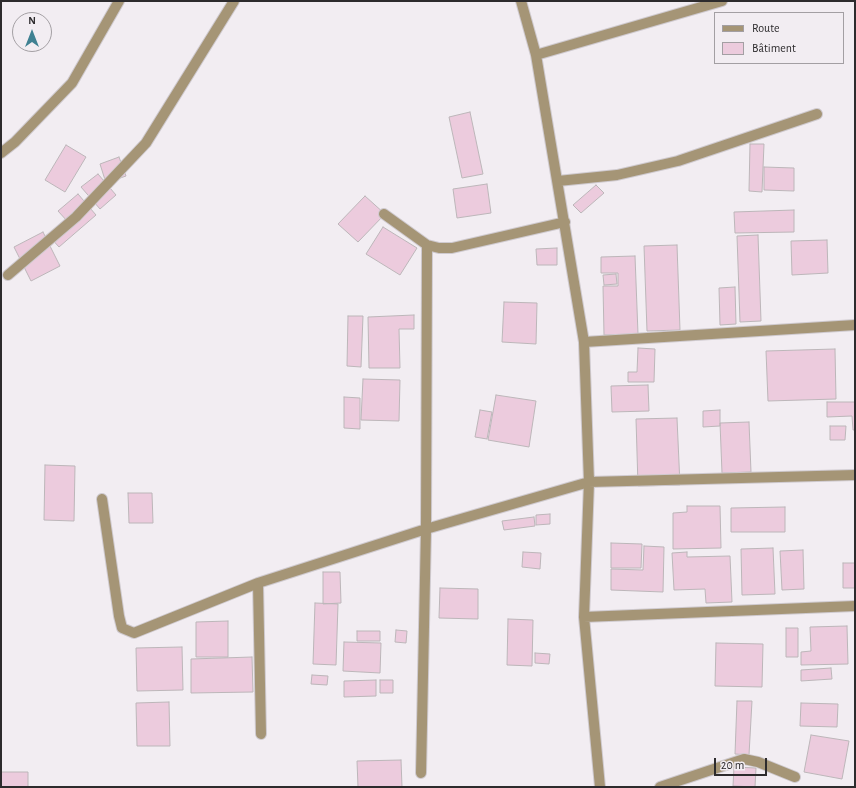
<!DOCTYPE html>
<html>
<head>
<meta charset="utf-8">
<style>
	body { margin:0 }
	#map { position:relative; width:856px; height:788px; overflow:hidden; background:#f2edf2; font-family:"Alegreya Sans",sans-serif }
	canvas { display:block }
	.frame { position:absolute; inset:0; border:2px solid #2d2b2d; pointer-events:none }
	.legend { position:absolute; left:714px; top:12px; width:130px; height:52px; box-sizing:border-box; background:#f2edf2; border:1px solid #a39fa3; margin:0; padding:5px 7px; list-style:none; font-size:12px; color:#2d2b2d }
	.legend li { display:flex; align-items:center; gap:8px; height:20px }
	.legend b { width:20px; border:1px solid #a39fa3 }
	.north { position:absolute; left:12px; top:12px; width:40px; height:40px; box-sizing:border-box; background:#f2edf2; border:1px solid #a39fa3; border-radius:50%; rotate:0deg; font-size:11px; font-weight:700; line-height:16px; text-align:center; color:#2d2b2d }
	.north::after { content:''; display:block; margin:auto; width:14px; height:18px; background:#3f8192; clip-path:polygon(50% 0,100% 100%,50% 72%,0 100%) }
	.scale { position:absolute; left:714px; top:758px; width:53px; height:18px; box-sizing:border-box; border:2px solid #2d2b2d; border-top:0; padding-left:5px; font-size:12px; line-height:14px; white-space:nowrap; color:#2d2b2d; -webkit-text-stroke:3px #f2edf2; paint-order:stroke }
</style>
</head>
<body>
<div id="map">
<canvas width="856" height="788"></canvas>
<div class="frame"></div>
<ul class="legend">
<li><b style="height:5px;background:#a59576"></b>Route</li>
<li><b style="height:11px;background:#eccbdd"></b>Bâtiment</li>
</ul>
<div class="north">N</div>
<div class="scale">20 m</div>
</div>
<script>
const ctx = document.querySelector('canvas').getContext('2d');
ctx.lineJoin = 'round';
function fill(path, color) {
  ctx.fillStyle = color;
  ctx.fill(path, 'evenodd');
}
function shape(rows) {
  const path = new Path2D();
  for (const r of rows) {
    path.moveTo(r[0], r[1]);
    for (let i = 2; i < r.length; i += 2) path.lineTo(r[i], r[i + 1]);
  }
  return path;
}
function trace(path, color, width, dash) {
  ctx.strokeStyle = color;
  ctx.lineWidth = width;
  ctx.lineCap = dash ? 'butt' : 'round';
  ctx.setLineDash(dash || []);
  ctx.stroke(path);
}
const building = shape([
	[470,112,483,174,462,178,449,117,470,112],
	[750,144,764,144,762,192,749,191,750,144],
	[66,145,86,157,65,192,45,180,66,145],
	[119,157,126,176,106,183,100,164,119,157],
	[764,167,794,168,794,191,764,190,764,167],
	[98,174,116,195,100,209,81,187,98,174],
	[487,184,491,213,457,218,453,189,487,184],
	[596,185,604,193,581,213,573,205,596,185],
	[78,194,96,215,59,247,50,237,68,222,58,211,78,194],
	[365,196,385,214,358,242,338,224,365,196],
	[794,210,794,232,735,233,734,212,794,210],
	[383,227,417,248,400,275,366,254,383,227],
	[43,232,60,266,31,281,14,247,43,232],
	[758,235,761,321,740,322,737,236,758,235],
	[827,240,828,273,792,275,791,241,827,240],
	[677,245,680,330,647,331,644,246,677,245],
	[557,248,557,265,537,265,536,249,557,248],
	[635,256,638,334,604,335,603,286,618,286,618,273,601,273,601,257,635,256],
	[616,274,617,284,604,285,603,275,616,274],
	[735,287,736,324,720,325,719,288,735,287],
	[504,302,537,303,536,344,502,342,504,302],
	[414,315,414,329,399,329,400,368,369,368,368,317,414,315],
	[348,316,363,316,361,367,347,366,348,316],
	[638,348,655,349,654,382,628,382,628,372,637,372,638,348],
	[835,349,836,399,768,401,766,351,835,349],
	[363,379,400,380,399,421,361,420,363,379],
	[648,385,649,411,612,412,611,386,648,385],
	[496,395,536,401,529,447,488,440,496,395],
	[344,397,360,398,360,429,344,428,344,397],
	[827,402,855,402,855,430,853,430,852,416,827,417,827,402],
	[480,410,492,412,487,439,475,437,480,410],
	[720,410,720,426,703,427,703,411,720,410],
	[677,418,680,485,638,486,636,419,677,418],
	[749,422,751,472,722,473,720,423,749,422],
	[830,426,846,426,845,440,830,440,830,426],
	[45,465,75,466,74,521,44,520,45,465],
	[128,493,152,493,153,523,129,523,128,493],
	[687,506,720,506,721,548,673,549,673,513,687,512,687,506],
	[785,507,785,532,731,532,731,508,785,507],
	[550,514,550,524,536,525,536,515,550,514],
	[534,517,535,526,504,530,502,521,534,517],
	[611,543,642,544,641,568,611,568,611,543],
	[644,546,664,547,663,592,611,590,611,569,643,570,644,546],
	[773,548,775,594,742,595,741,549,773,548],
	[803,550,804,589,782,590,780,551,803,550],
	[523,552,541,553,540,569,522,567,523,552],
	[687,552,687,557,730,556,732,602,706,603,705,589,674,590,672,553,687,552],
	[843,563,855,563,855,588,843,588,843,563],
	[323,572,340,572,341,603,323,604,323,572],
	[440,588,478,589,478,619,439,618,440,588],
	[315,603,338,604,336,665,313,664,315,603],
	[508,619,533,620,532,666,507,665,508,619],
	[228,621,228,657,196,657,196,622,228,621],
	[847,626,848,664,801,665,801,652,811,651,810,627,847,626],
	[786,628,798,628,798,657,786,657,786,628],
	[396,630,407,631,406,643,395,642,396,630],
	[357,631,380,631,380,641,357,641,357,631],
	[344,642,381,643,380,673,343,671,344,642],
	[716,643,763,644,762,687,715,686,716,643],
	[182,647,183,690,137,691,136,648,182,647],
	[535,653,550,654,549,664,535,663,535,653],
	[252,657,253,692,191,693,191,659,252,657],
	[831,668,832,679,801,681,801,670,831,668],
	[312,675,328,676,327,685,311,684,312,675],
	[376,680,376,696,344,697,344,681,376,680],
	[380,680,393,680,393,693,380,693,380,680],
	[737,701,752,701,749,755,735,754,737,701],
	[169,702,170,746,137,746,136,703,169,702],
	[801,703,838,704,837,727,800,726,801,703],
	[811,735,849,741,842,779,804,772,811,735],
	[401,760,402,787,358,787,357,761,401,760],
	[734,767,756,768,755,787,733,786,734,767],
	[1,772,28,772,28,787,1,787,1,772]
]);
fill(building, '#eccbdd');
trace(building, '#bcb6b9', 1);
const minor = shape([
	[521,1,536,55,584,342,589,482,584,617,600,787],
	[536,55,722,1],
	[1,153,15,142,72,83,119,1],
	[558,181,617,175,678,161,817,114],
	[384,214,427,245,439,248,452,248,565,222],
	[8,275,76,217,146,143,234,1],
	[584,342,855,325],
	[102,499,119,616,122,628,134,633,258,583,426,529,589,482,855,475],
	[258,583,261,734],
	[584,617,855,606],
	[421,773,426,529,427,245],
	[660,787,744,759,758,762,795,777]
]);
trace(minor, '#cfcacf', 12);
trace(minor, '#a59576', 10);
</script>
</body>
</html>
